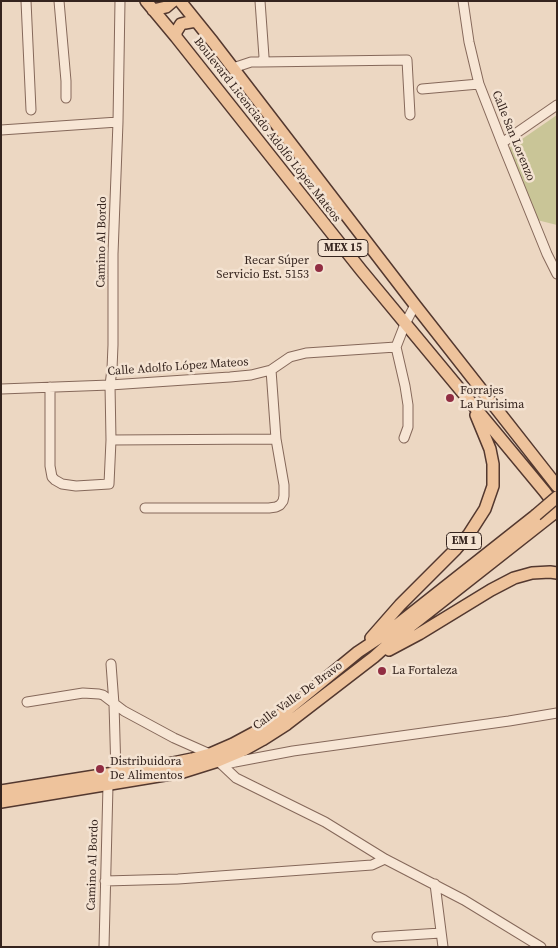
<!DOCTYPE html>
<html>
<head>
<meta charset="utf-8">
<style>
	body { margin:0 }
	#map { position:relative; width:558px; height:948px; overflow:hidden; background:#ecd7c2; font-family:"Source Serif 4",serif }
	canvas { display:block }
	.frame { position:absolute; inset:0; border:2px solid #35241e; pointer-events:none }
</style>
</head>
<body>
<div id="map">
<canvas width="558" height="948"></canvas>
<div class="frame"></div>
</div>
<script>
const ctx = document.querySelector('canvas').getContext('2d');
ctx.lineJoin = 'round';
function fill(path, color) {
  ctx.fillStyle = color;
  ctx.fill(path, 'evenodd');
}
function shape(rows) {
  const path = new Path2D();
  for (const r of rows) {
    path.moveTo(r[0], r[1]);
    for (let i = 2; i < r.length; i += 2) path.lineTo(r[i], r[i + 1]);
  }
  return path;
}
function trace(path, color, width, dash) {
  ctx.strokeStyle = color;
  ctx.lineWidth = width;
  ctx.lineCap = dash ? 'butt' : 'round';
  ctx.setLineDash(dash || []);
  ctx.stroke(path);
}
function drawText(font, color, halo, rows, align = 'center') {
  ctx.font = font + ' "Source Serif 4",serif';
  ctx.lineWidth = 5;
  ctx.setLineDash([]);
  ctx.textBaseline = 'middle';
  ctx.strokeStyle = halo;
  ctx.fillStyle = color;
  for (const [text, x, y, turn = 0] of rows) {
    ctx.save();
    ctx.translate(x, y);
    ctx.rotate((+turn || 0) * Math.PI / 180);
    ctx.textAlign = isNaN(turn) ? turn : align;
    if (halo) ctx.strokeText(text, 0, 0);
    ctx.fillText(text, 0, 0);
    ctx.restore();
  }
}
fill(shape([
	[557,115,557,225,537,220,509,148]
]), '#c9c597');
const minor = shape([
	[26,1,31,110],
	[59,1,66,81,66,98],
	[463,1,469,42,479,84,502,143,547,254,557,274],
	[260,62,407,60,410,115],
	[233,68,251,62,260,62,263,60,264,57,260,1],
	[422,89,479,84],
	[1,130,118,122],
	[502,143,557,105],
	[396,347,405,386,408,405,408,427,404,438],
	[50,387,50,466,52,477,55,480,62,484,76,486,109,484,111,440,110,385,112,369,113,345,113,254,118,122,120,1],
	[1,389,110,385,230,377,251,375,271,370,290,357,306,353,396,347,405,324,415,305],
	[111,440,276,439],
	[145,508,269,508,276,507,280,505,283,501,284,496,284,485,276,439,271,370],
	[111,664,114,704,116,773],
	[27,702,83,693,99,694,103,695,124,711,174,738,210,754],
	[218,761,236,778,325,822,385,859,464,900,541,947],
	[222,765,235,762,293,751,509,721,557,713],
	[105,881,178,879,372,865,385,859],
	[435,884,443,947],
	[377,937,441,933],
	[104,947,108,785]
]);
const major = shape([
	[146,1,176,37,361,270,545,492,557,508],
	[180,1,213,42,415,305,557,486],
	[153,10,166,7,173,1],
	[176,37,176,32,181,24,185,23,196,21],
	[371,638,400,605,456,549,469,534,485,509,493,486,493,464,490,449,476,415],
	[389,650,419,634,491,590,514,578,532,573,550,572,557,573],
	[1,791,158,766,192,759,210,754,233,744,259,730,280,716,358,652,388,632,536,515],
	[1,802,183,772,218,761,244,750,262,740,287,724,374,657,393,640,557,511]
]);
trace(minor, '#85685a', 11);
trace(major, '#53382f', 14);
trace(minor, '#f7e6d5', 9);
trace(major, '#eec39c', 11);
const majorBridge = shape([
	[536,515,557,497]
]);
trace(majorBridge, '#53382f', 14, []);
trace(majorBridge, '#eec39c', 11);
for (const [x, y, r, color] of [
	[319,268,5,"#912d42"],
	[450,398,5,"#912d42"],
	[382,671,5,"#912d42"],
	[100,769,5,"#912d42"]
]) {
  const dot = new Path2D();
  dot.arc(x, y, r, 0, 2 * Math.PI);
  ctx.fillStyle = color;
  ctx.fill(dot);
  trace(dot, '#f4e3d2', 2);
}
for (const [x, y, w] of [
	[343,248,50],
	[464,541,35]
]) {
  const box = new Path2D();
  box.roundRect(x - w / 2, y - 8.5, w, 17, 4);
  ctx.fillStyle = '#f4e3d2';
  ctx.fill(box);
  trace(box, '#35241e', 1);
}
drawText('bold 11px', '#35241e', null, [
	["MEX 15",343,248],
	["EM 1",464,541]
]);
drawText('12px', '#35241e', '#f4e3d2', [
	["Boulevard Licenciado Adolfo López Mateos",267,130,52],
	["Calle San Lorenzo",513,136,68],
	["Camino Al Bordo",102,242,-89],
	["Calle Adolfo López Mateos",178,367,-4],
	["Calle Valle De Bravo",298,696,-36],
	["Camino Al Bordo",93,865,-88]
]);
drawText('12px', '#35241e', '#f4e3d2', [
	["Recar Súper",309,261,"right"],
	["Servicio Est. 5153",309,275,"right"],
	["Forrajes",460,391],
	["La Purisima",460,405],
	["La Fortaleza",392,671],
	["Distribuidora",110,762],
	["De Alimentos",110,776]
], 'left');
</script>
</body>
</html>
